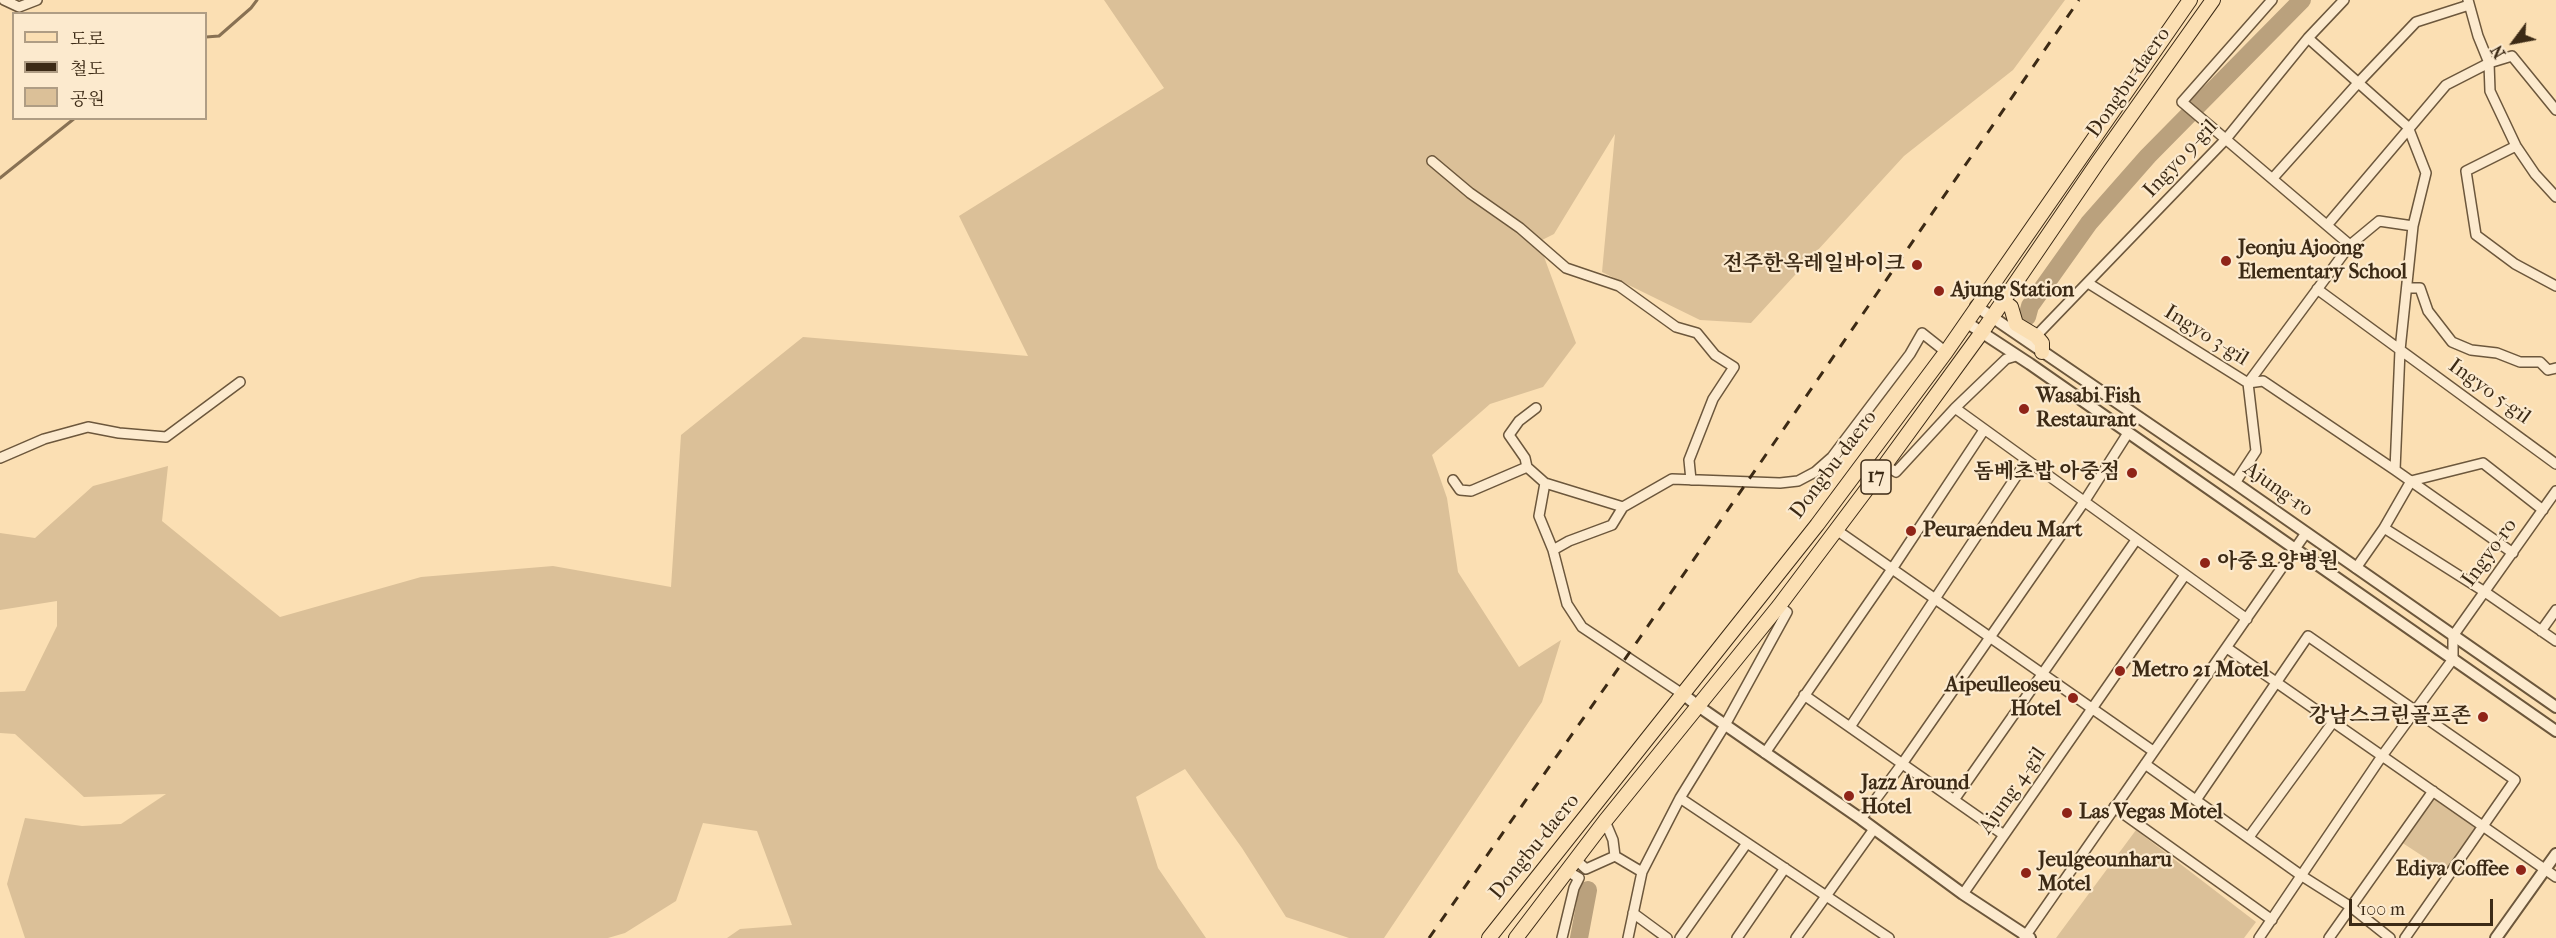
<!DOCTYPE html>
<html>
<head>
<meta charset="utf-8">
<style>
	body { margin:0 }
	#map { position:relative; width:2556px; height:938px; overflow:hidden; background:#fbdfb3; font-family:"IM FELL French Canon","Noto Serif KR",serif }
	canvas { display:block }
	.legend { position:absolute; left:12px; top:12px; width:195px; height:108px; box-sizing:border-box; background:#fceace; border:2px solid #af9d84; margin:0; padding:8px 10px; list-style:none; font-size:18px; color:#3c2a15 }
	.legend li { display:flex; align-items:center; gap:12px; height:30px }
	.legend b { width:30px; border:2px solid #af9d84 }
	.north { position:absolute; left:2484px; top:12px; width:60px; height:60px; -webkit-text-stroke:4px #fceace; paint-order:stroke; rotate:238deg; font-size:16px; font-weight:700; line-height:24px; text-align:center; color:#3c2a15 }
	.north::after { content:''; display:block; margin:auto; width:21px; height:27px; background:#3c2a15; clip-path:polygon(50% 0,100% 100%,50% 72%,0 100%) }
	.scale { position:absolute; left:2349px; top:899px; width:144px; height:27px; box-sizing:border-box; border:3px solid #3c2a15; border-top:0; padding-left:8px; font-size:18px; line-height:21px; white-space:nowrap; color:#3c2a15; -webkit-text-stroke:4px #fceace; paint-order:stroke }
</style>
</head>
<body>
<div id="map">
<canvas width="2556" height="938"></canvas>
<ul class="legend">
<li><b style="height:8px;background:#fbdfb3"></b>도로</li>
<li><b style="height:8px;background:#3c2a15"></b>철도</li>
<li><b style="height:16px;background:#dbc098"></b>공원</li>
</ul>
<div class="north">N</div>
<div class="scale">100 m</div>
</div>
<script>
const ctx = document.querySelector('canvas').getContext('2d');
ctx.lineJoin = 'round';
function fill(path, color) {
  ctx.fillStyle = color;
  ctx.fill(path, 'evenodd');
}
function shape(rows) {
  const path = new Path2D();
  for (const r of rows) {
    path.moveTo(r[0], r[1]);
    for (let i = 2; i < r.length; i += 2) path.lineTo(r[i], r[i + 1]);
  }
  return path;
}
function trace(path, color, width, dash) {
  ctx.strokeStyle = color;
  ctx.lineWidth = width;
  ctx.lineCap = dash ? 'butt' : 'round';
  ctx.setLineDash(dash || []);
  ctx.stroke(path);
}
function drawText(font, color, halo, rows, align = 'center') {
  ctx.font = font + ' "IM FELL French Canon","Noto Serif KR",serif';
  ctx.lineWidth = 4.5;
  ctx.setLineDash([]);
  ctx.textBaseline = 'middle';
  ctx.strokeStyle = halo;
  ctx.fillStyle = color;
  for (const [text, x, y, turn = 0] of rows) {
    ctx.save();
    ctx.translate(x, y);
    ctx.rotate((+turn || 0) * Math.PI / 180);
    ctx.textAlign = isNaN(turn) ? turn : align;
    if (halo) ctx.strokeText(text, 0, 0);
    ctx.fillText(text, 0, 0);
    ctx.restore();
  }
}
fill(shape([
	[1104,0,2065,0,2013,70,1904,156,1751,323,1700,320,1602,272,1615,134,1554,234,1540,241,1543,254,1576,343,1543,387,1490,404,1432,455,1447,498,1458,572,1519,667,1561,640,1542,702,1384,938,1349,938,1286,917,1242,848,1185,769,1136,797,1158,868,1206,938,727,938,740,929,792,925,757,831,703,823,676,901,625,933,608,938,25,938,7,884,25,818,82,826,121,824,166,794,84,797,15,734,0,733,0,692,25,691,57,626,57,601,0,610,0,533,35,538,93,486,168,466,162,521,280,617,421,577,553,566,671,587,681,435,803,337,1028,356,959,216,1164,88],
	[2433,791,2483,824,2450,874,2398,840],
	[2136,830,2256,922,2244,938,2056,938]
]), '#dbc098');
trace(shape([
	[206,37,219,36,251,8,257,0],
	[0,178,75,118]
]), '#887153', 3);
trace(shape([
	[2027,317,2030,306,2089,223,2148,156,2302,0],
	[1579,938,1588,890]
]), '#baa17d', 18);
const minor = shape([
	[4,0,19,7,37,0],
	[2272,0,2182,102,2350,245],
	[2468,0,2478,36,2489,63,2490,91,2516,146,2535,174,2556,197],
	[2308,38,2408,127,2426,173,2413,226,2400,350,2395,470],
	[2516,146,2466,171,2476,235,2515,264,2556,286],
	[1432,161,1470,193,1520,228,1566,268,1619,286,1676,327,1697,333,1715,355,1734,367,1713,399,1689,460,1691,480],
	[2273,178,2358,83,2416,22,2469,5],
	[2328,224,2446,85,2489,63,2512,56,2556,110],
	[2088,283,2248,383,2263,381,2395,470,2513,553],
	[2407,288,2420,288,2428,311,2452,342,2471,350,2497,353,2520,362,2540,362,2548,370,2556,368],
	[2317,289,2556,464],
	[2036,336,2226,139,2308,38,2344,0],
	[1536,408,1519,421,1509,435,1525,458,1527,467,1545,483,1623,507],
	[1955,408,2247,619],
	[0,458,44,439,88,427,119,433,166,437,240,382],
	[1885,465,1896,472,1955,408,2006,359,2016,356],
	[1453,480,1460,490,1471,491,1527,467],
	[1545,483,1539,516,1553,550],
	[2235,483,2256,451,2248,383,2350,245,2379,221,2413,226],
	[2384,528,2485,592,2556,641],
	[1835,529,2153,751],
	[2356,568,2384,528,2411,481,2483,463,2543,510],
	[2541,631,2556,610],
	[2227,648,2556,877],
	[1684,695,1582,627,1567,604,1553,550,1569,541,1612,525,1623,507,1672,479,1780,483,1798,481,1815,472,1832,457,1910,354,1922,333,1946,352],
	[1804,695,2004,835],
	[1850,727,2027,460],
	[1765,753,1892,569,1984,430],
	[2145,764,2302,876,2351,907,2390,938],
	[1680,798,1889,938],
	[1954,800,2136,540],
	[2196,800,2308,636,2515,780,2405,938],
	[2114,807,2272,920],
	[1861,819,1902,764,2084,502,2128,433],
	[1605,821,1613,840,1615,856],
	[2249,837,2333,722],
	[1615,856,1642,872],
	[1575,859,1586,869,1615,856],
	[1963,894,2185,575],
	[1633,913,1667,938],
	[1562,938,1574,888,1579,878,1567,871],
	[1628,938,1642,872,1680,798,1725,725,1787,612,1779,606],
	[1680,938,1747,843],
	[1737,938,1785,868],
	[1796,938,1874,829],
	[2024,938,2306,533],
	[2259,938,2382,756,2453,659,2453,636,2556,491],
	[2329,938,2433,791]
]);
const tertiary = shape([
	[1976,306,2235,483,2556,707],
	[1966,322,2030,364,2556,731],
	[1684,695,1698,706,1861,819,1963,894,2030,938],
	[2496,938,2556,854]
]);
const primary = shape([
	[2003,301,2011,307,2016,324,2036,336,2042,343,2042,352],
	[1489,938,1817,525,1946,352,2190,0],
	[1516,938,1605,821,1779,606,1885,465,1982,332,2098,162,2213,0]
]);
trace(minor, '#6c573c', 12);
trace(tertiary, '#6c573c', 14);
trace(primary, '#3c2a15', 16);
trace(minor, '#fceace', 9);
trace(tertiary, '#fceace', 10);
trace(primary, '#fbdfb3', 14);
trace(shape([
	[1429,938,1639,639,2079,0]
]), '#3c2a15', 3, [10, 10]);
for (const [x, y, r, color] of [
	[2226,261,6,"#8f2418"],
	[1917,265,6,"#8f2418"],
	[1939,291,6,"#8f2418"],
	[2024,409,6,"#8f2418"],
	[2132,473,6,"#8f2418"],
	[1911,531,6,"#8f2418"],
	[2205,563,6,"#8f2418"],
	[2120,671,6,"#8f2418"],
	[2073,698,6,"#8f2418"],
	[2483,717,6,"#8f2418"],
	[1849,796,6,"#8f2418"],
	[2067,813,6,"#8f2418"],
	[2521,870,6,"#8f2418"],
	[2026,873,6,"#8f2418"]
]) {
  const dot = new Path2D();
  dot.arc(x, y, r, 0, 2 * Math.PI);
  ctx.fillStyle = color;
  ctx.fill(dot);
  trace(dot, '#fceace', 2);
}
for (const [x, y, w] of [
	[1876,477,30]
]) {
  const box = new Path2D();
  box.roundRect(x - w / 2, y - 17, w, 34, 4.5);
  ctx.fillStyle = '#fceace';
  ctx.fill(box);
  trace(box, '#3c2a15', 1.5);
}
drawText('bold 20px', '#3c2a15', null, [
	["17",1876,477]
]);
drawText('21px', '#3c2a15', '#fceace', [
	["Dongbu-daero",2129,83,-55],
	["Ingyo 9-gil",2181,159,-47],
	["Ingyo 3-gil",2206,336,32],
	["Ingyo 5-gil",2489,392,36],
	["Dongbu-daero",1834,465,-53],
	["Ajung-ro",2278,490,35],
	["Ingyo-ro",2490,553,-54],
	["Ajung 4-gil",2013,791,-55],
	["Dongbu-daero",1535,847,-51]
]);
drawText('bold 21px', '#3c2a15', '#fceace', [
	["Jeonju Ajoong",2238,249],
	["Elementary School",2238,273],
	["전주한옥레일바이크",1905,265,"right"],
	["Ajung Station",1951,291],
	["Wasabi Fish",2036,397],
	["Restaurant",2036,421],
	["돔베초밥 아중점",2120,473,"right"],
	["Peuraendeu Mart",1923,531],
	["아중요양병원",2217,563],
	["Metro 21 Motel",2132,671],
	["Aipeulleoseu",2061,686,"right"],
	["Hotel",2061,710,"right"],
	["강남스크린골프존",2471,717,"right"],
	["Jazz Around",1861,784],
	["Hotel",1861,808],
	["Las Vegas Motel",2079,813],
	["Jeulgeounharu",2038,861],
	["Motel",2038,885],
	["Ediya Coffee",2509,870,"right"]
], 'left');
</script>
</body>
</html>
